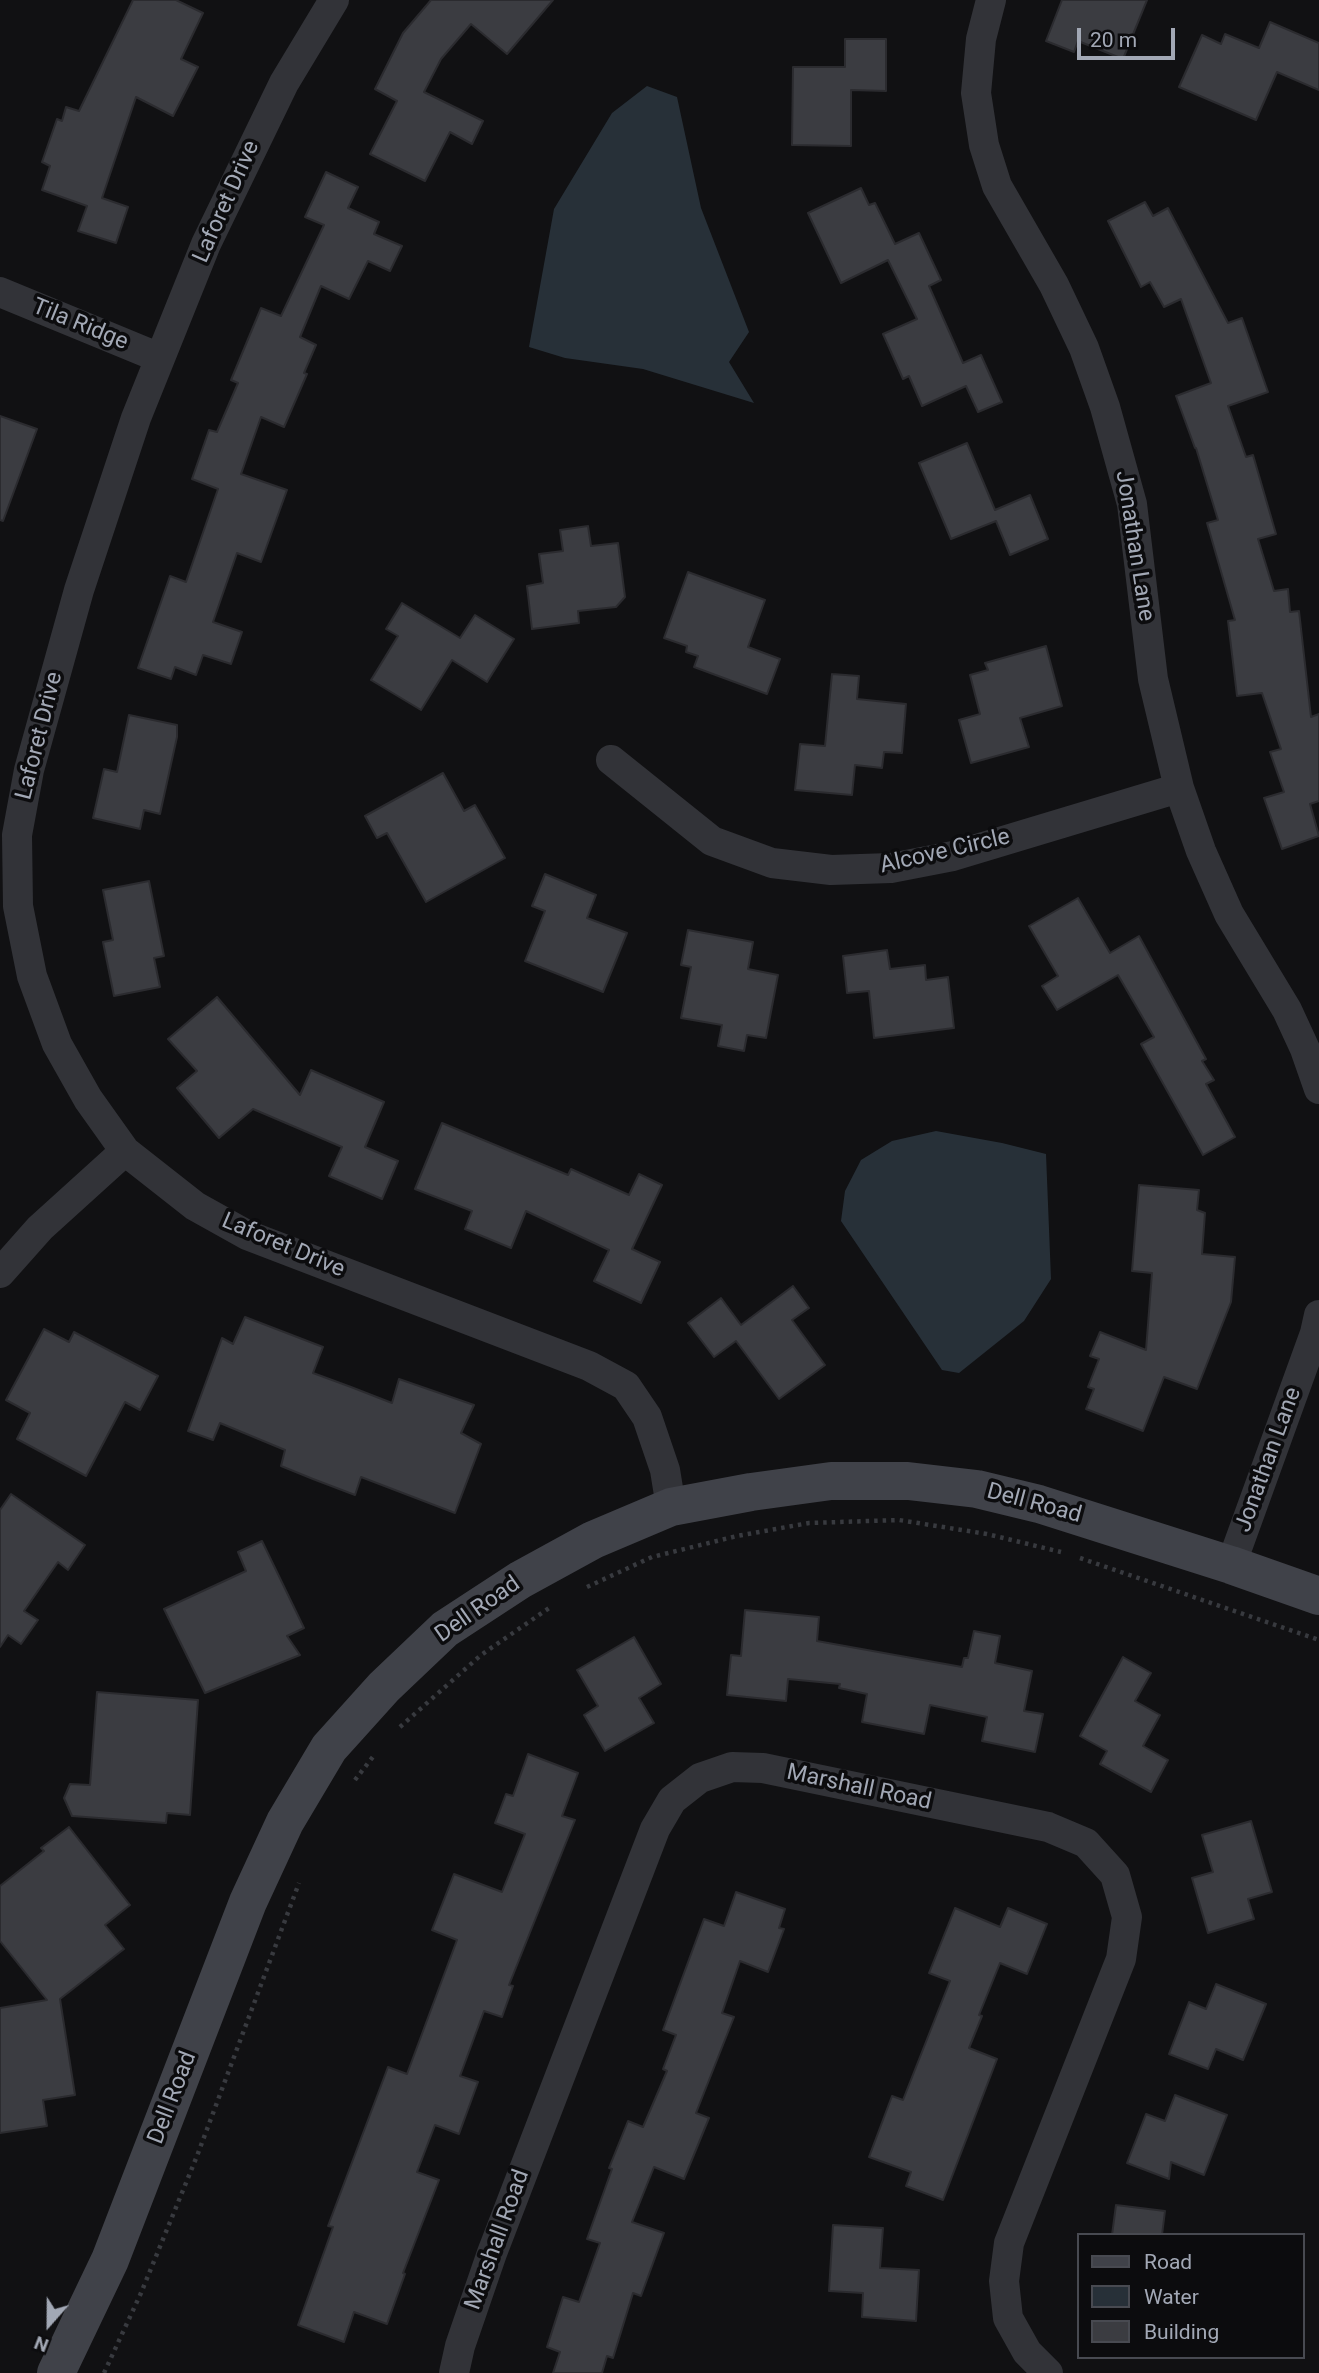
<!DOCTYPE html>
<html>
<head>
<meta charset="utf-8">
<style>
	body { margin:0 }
	#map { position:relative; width:1319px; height:2373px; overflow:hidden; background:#111113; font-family:Roboto,sans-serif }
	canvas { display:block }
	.legend { position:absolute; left:1077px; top:2233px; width:228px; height:126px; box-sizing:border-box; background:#0c0c0e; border:2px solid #484a51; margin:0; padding:9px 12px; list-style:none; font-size:21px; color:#a2a8b5 }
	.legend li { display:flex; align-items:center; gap:14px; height:35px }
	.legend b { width:35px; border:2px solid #484a51 }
	.north { position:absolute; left:14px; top:2289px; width:70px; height:70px; -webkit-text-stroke:5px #0c0c0e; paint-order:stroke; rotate:201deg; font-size:19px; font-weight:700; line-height:28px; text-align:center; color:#a2a8b5 }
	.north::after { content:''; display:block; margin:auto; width:24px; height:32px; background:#a2a8b5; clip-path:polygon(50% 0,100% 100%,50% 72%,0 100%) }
	.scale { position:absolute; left:1077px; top:28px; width:98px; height:32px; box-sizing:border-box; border:4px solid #a2a8b5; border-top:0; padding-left:9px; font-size:21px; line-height:24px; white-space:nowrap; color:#a2a8b5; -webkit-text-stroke:5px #0c0c0e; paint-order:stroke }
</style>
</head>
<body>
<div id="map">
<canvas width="1319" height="2373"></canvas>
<ul class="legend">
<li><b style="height:9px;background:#404249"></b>Road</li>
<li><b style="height:19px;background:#273038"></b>Water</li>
<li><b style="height:19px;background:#3b3c41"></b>Building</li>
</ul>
<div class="north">N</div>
<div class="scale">20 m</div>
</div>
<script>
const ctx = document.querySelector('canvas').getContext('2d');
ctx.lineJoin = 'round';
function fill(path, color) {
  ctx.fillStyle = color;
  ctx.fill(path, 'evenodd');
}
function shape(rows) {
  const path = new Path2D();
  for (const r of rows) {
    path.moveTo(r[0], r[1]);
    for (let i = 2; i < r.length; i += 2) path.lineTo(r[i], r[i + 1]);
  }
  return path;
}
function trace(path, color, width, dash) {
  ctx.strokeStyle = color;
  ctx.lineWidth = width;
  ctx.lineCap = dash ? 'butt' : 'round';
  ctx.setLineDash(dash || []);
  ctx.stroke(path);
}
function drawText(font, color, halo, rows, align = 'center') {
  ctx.font = font + ' Roboto,sans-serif';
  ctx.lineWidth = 7;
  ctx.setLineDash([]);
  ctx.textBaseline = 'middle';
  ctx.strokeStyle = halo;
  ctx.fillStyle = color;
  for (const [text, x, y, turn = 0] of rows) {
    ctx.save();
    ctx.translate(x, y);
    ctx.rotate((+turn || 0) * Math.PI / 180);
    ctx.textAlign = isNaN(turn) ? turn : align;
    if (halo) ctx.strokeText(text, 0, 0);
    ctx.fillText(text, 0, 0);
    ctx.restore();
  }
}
fill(shape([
	[647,86,677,97,701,208,749,332,729,362,754,403,643,369,565,358,529,347,554,209,612,113],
	[936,1131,1002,1143,1046,1154,1051,1279,1024,1321,959,1373,942,1370,841,1221,845,1191,861,1160,892,1141]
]), '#273038');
const building = shape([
	[133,0,176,0,203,13,181,59,198,67,173,116,136,97,102,198,128,207,116,243,78,231,87,206,42,190,50,166,42,162,57,119,62,121,66,107,79,111,133,0],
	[431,0,553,0,507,54,471,24,441,59,424,92,483,121,472,144,450,132,425,181,370,154,397,101,375,89,403,33,431,0],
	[1062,0,1147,0,1123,59,1078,41,1074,52,1046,41,1062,0],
	[1270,22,1319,43,1319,90,1277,72,1256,120,1179,87,1202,35,1221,44,1225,34,1259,48,1270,22],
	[845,39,886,39,886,91,851,90,851,146,792,145,793,67,845,67,845,39],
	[326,172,358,187,348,208,379,222,374,234,402,246,390,271,368,261,349,299,321,286,300,337,316,345,304,373,307,374,284,427,261,417,241,474,287,490,261,562,237,553,213,622,242,632,231,664,203,655,196,675,175,667,171,679,138,668,170,576,186,582,218,489,192,479,209,430,217,432,238,383,231,380,261,308,281,316,324,225,305,217,326,172],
	[861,188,869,205,875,203,895,244,919,233,941,280,929,286,963,363,981,355,1002,402,978,412,966,386,922,406,909,376,903,379,883,334,917,319,888,260,841,283,808,213,861,188],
	[1145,202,1153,216,1168,208,1228,323,1242,318,1268,392,1228,406,1246,457,1253,455,1276,534,1258,539,1274,591,1288,589,1290,612,1299,611,1311,717,1319,714,1319,801,1310,804,1319,836,1282,849,1264,798,1284,792,1270,752,1281,749,1262,693,1237,696,1228,621,1235,620,1207,523,1218,520,1196,448,1195,448,1176,396,1211,383,1181,299,1164,307,1150,282,1141,287,1108,221,1145,202],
	[0,416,37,429,3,521,0,520,0,416],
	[967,443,995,510,1030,495,1048,539,1010,555,996,521,951,539,919,463,967,443],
	[588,526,591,546,618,543,625,597,616,607,578,611,579,623,532,629,527,586,543,583,539,554,563,551,560,530,588,526],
	[688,572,765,600,748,647,780,659,767,694,694,667,698,656,686,652,687,646,664,638,688,572],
	[402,603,460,638,475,615,514,639,487,682,452,660,421,710,371,680,398,636,386,629,402,603],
	[1046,646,1062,706,1020,718,1029,747,971,763,959,720,980,714,970,675,988,670,985,663,1046,646],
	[832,674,859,676,857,699,906,704,902,753,884,752,882,768,855,765,852,795,795,790,800,744,825,746,832,674],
	[129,715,177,725,177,737,160,814,144,810,140,829,93,818,104,769,117,772,129,715],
	[443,773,464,811,475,805,505,858,426,902,387,833,377,838,365,816,443,773],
	[545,874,596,895,587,918,627,933,603,992,525,961,545,911,532,906,545,874],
	[149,881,164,956,154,958,160,987,114,996,103,942,113,940,103,890,149,881],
	[1078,898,1110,953,1139,936,1206,1059,1202,1061,1214,1080,1206,1084,1235,1137,1203,1155,1141,1044,1154,1037,1118,975,1057,1010,1042,986,1058,976,1029,926,1078,898],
	[688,930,753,942,748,969,778,975,766,1038,747,1035,744,1051,718,1046,722,1025,681,1018,691,967,681,965,688,930],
	[887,950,890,969,925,965,926,980,948,977,954,1028,874,1038,869,991,847,993,843,956,887,950],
	[217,997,300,1095,311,1070,384,1102,365,1147,398,1161,382,1199,329,1176,342,1147,253,1109,219,1138,177,1088,197,1071,168,1039,217,997],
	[442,1123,568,1175,571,1169,629,1195,639,1174,662,1185,632,1249,660,1262,641,1303,594,1281,609,1250,526,1211,511,1248,465,1229,472,1211,415,1189,442,1123],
	[1139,1185,1199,1190,1197,1210,1205,1213,1202,1254,1235,1257,1231,1302,1197,1389,1164,1377,1143,1431,1086,1409,1094,1389,1088,1387,1099,1359,1090,1356,1100,1332,1146,1350,1152,1273,1132,1271,1139,1185],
	[793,1286,809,1308,792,1320,825,1365,779,1399,736,1341,714,1357,688,1323,721,1298,741,1325,793,1286],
	[245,1317,323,1347,313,1373,351,1387,392,1403,399,1379,474,1405,461,1433,481,1444,455,1513,361,1477,355,1495,313,1479,281,1466,285,1450,220,1423,213,1440,188,1431,222,1338,233,1344,245,1317],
	[44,1329,69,1342,74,1332,158,1376,140,1410,125,1402,86,1476,17,1439,30,1413,6,1400,44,1329],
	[11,1494,85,1545,68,1570,58,1562,24,1611,38,1620,21,1644,8,1635,0,1647,0,1510,11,1494],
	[262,1541,304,1628,287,1636,300,1655,205,1693,164,1609,246,1571,238,1552,262,1541],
	[745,1610,819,1617,817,1641,962,1667,964,1658,968,1658,974,1631,1000,1636,995,1663,1032,1671,1024,1711,1043,1714,1035,1752,982,1741,987,1717,930,1705,924,1734,862,1722,867,1694,839,1688,840,1684,788,1679,786,1701,727,1695,731,1655,741,1656,745,1610],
	[634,1637,661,1684,639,1698,654,1723,605,1751,584,1715,598,1706,577,1670,634,1637],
	[1123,1657,1151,1673,1135,1701,1160,1715,1143,1746,1168,1760,1151,1792,1100,1764,1107,1751,1080,1736,1123,1657],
	[97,1692,198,1700,190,1815,167,1813,166,1823,72,1816,64,1798,70,1784,90,1785,97,1692],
	[528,1754,578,1773,562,1816,575,1820,509,1985,513,1986,502,2017,484,2011,460,2076,478,2082,459,2134,435,2125,417,2172,439,2180,403,2273,405,2274,387,2324,354,2312,344,2342,298,2325,333,2227,328,2226,388,2067,407,2074,457,1940,432,1930,454,1874,502,1892,525,1834,495,1823,506,1794,513,1796,528,1754],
	[1251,1821,1272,1892,1248,1899,1254,1919,1208,1933,1192,1878,1213,1872,1202,1835,1251,1821],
	[69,1827,130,1905,105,1925,124,1949,60,1999,75,2095,43,2100,47,2126,0,2133,0,2008,47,2000,0,1941,0,1886,44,1851,41,1848,69,1827],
	[736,1892,785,1909,779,1928,784,1929,768,1972,740,1961,722,2013,734,2017,696,2113,709,2118,684,2179,654,2167,632,2222,664,2233,641,2296,633,2293,613,2358,607,2356,602,2373,553,2373,560,2352,547,2347,563,2297,579,2302,600,2243,587,2239,612,2169,609,2168,628,2121,643,2127,667,2071,663,2069,676,2035,663,2030,704,1919,724,1926,736,1892],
	[955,1908,1000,1927,1008,1908,1047,1924,1027,1974,1000,1963,979,2015,982,2016,969,2048,997,2059,943,2200,906,2186,911,2172,869,2157,892,2096,903,2100,950,1981,929,1973,955,1908],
	[1216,1984,1266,2004,1243,2060,1216,2049,1208,2069,1169,2054,1189,2002,1206,2009,1216,1984],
	[1175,2095,1227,2115,1204,2175,1171,2162,1169,2179,1127,2163,1146,2114,1165,2121,1175,2095],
	[1116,2205,1165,2211,1162,2235,1112,2235,1116,2205],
	[833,2225,883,2228,880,2268,919,2270,916,2321,862,2317,863,2293,829,2291,833,2225]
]);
fill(building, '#3b3c41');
trace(building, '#2b2b2f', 2);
trace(shape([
	[1080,1558,1319,1640],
	[587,1587,652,1557,737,1536,809,1523,899,1520,987,1534,1061,1552],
	[400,1727,481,1655,552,1606],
	[355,1780,375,1754],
	[104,2373,141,2293,197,2156,299,1883]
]), '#383a3f', 4.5, [3.5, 5]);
trace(shape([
	[334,0,284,83,206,244,136,418,79,590,29,770,17,835,18,906,32,976,57,1044,88,1099,125,1151,195,1206,247,1235,589,1366,626,1386,647,1417,665,1470,671,1507],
	[991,0,981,39,976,93,984,145,997,186,1054,285,1084,348,1105,407,1132,504,1153,679,1179,788,1201,851,1229,914,1287,1010,1305,1049,1319,1089],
	[0,292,160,358],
	[611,760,712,841,772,863,831,870,891,868,953,856,1179,788],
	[0,1273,40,1228,125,1151],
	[1231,1565,1315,1333,1319,1315],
	[454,2373,460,2346,492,2253,655,1829,672,1800,700,1778,732,1767,763,1768,1048,1827,1086,1843,1115,1875,1127,1917,1121,1959,1009,2243,1004,2281,1008,2318,1027,2352,1048,2373]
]), '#323338', 30);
trace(shape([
	[56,2373,110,2260,248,1902,285,1822,329,1748,384,1687,445,1629,520,1580,593,1540,671,1507,751,1492,831,1481,908,1481,977,1489,1039,1504,1231,1565,1319,1596]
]), '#404249', 38);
drawText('23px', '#a2a8b5', '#0c0c0e', [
	["Laforet Drive",227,202,-66],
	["Tila Ridge",80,325,22],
	["Jonathan Lane",1134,546,81],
	["Laforet Drive",40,736,-76],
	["Alcove Circle",945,852,-13],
	["Laforet Drive",283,1246,23],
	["Jonathan Lane",1269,1460,-70],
	["Dell Road",1034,1504,15],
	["Dell Road",478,1610,-35],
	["Marshall Road",859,1788,12],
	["Dell Road",173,2098,-69],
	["Marshall Road",498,2240,-70]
]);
</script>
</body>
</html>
